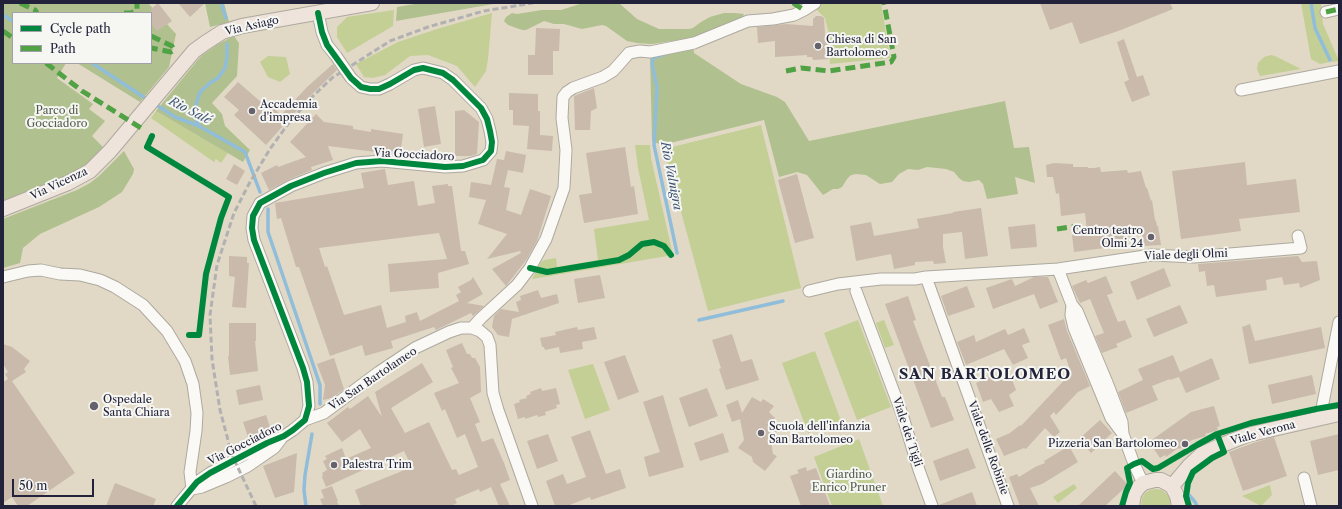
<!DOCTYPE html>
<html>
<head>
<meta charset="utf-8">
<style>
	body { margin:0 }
	#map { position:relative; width:1342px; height:509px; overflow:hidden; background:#e1d9c6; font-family:"Libre Caslon Text",serif }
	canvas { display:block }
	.frame { position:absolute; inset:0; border:4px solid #22223b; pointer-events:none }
	.legend { position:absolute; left:12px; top:12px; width:140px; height:52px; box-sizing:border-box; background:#f6f6f2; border:1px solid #a1a1a9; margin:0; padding:5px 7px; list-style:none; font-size:12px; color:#22223b }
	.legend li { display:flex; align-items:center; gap:8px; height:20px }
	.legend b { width:20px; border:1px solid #a1a1a9 }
	.scale { position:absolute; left:12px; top:479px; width:82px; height:18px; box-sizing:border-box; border:2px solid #22223b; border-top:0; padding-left:5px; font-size:12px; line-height:14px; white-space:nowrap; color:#22223b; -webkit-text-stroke:3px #f6f6f2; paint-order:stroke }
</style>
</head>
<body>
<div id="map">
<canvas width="1342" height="509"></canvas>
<div class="frame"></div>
<ul class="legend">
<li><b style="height:5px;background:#00873e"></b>Cycle path</li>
<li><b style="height:5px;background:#50a245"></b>Path</li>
</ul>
<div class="scale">50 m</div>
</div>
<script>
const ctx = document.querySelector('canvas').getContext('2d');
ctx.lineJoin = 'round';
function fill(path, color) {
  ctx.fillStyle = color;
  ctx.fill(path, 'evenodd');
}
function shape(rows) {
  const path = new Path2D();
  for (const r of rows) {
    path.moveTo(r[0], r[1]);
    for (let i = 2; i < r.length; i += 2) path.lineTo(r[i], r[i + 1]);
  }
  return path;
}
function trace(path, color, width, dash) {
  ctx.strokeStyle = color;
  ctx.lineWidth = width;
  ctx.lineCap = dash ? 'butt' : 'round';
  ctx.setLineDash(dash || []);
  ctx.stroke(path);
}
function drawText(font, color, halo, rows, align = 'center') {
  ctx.font = font + ' "Libre Caslon Text",serif';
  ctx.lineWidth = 4;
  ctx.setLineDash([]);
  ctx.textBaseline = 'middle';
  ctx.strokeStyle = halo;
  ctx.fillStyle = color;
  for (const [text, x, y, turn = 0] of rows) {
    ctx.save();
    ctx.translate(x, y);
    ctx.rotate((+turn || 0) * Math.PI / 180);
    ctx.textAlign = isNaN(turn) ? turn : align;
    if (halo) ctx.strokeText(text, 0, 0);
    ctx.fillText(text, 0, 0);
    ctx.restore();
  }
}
fill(shape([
	[822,3,881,3,890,58,830,64,829,34,825,18,816,9],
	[1301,3,1311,3,1314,28,1330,62,1320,64,1311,59],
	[1312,3,1321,3,1323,24,1339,61,1332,62,1316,27],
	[394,10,393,26,347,53,337,37,337,27,347,17],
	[492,13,488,59,486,71,475,87,457,66,428,55,410,56,385,75,373,78,364,77,356,64,398,42,437,29],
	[1271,55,1275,56,1301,69,1260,76,1257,69,1258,63,1264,57],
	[268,56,286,57,290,74,280,82,268,77,260,62],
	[156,111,228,153,221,163,216,159,214,162,151,118],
	[761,125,801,288,708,311,664,149],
	[635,145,650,145,651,158,673,255,532,279,541,262,544,260,556,258,557,267,598,260,594,229,649,220,638,168],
	[858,320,891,407,857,420,824,333],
	[884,320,894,345,885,348,876,323],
	[815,351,841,421,808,433,782,363],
	[593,364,610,410,585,419,568,370],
	[859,439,883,506,832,506,814,457],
	[1074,484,1077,488,1058,503,1053,497],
	[1270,485,1272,495,1261,506,1242,496],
	[1156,489,1162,490,1167,494,1170,499,1170,506,1141,506,1142,498,1145,493,1150,490]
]), '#c3cf95');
fill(shape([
	[3,3,148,3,176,34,169,67,140,102,77,63,151,63,151,13,13,13,13,63,66,63,57,78,93,104,89,109,105,121,92,136,107,151,97,160,67,177,3,203],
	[205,3,224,3,229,22,210,27],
	[420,3,499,3,396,21,397,7],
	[583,3,619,3,637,19,659,29,689,29,693,28,701,22,710,17,724,13,734,13,744,14,742,18,720,26,717,30,699,37,652,44,637,43,627,41,606,26,602,25,582,29,564,24,554,24,544,21,526,30,522,30,508,25,504,21,506,17,512,13,517,14,542,10,561,10],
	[234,36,239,43,237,76,212,103,222,114,225,126,250,150,243,162,156,111,201,56,218,44],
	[693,45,694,53,741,84,777,97,785,102,809,141,1005,101,1014,148,1029,147,1035,183,1015,177,1018,194,987,199,983,184,979,180,969,182,963,181,959,178,954,172,946,169,927,167,918,170,908,169,899,174,892,182,880,184,866,175,856,174,851,175,847,179,842,187,838,189,833,189,823,195,807,175,797,172,779,177,764,120,662,145,652,141,650,55],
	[124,151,134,169,133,174,122,192,99,207,40,234,23,248,20,263,3,268,3,219,77,190,90,183,99,176]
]), '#b0c08e');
trace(shape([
	[221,3,226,18],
	[1311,3,1315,28,1330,60],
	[3,15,13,21],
	[665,54,653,58,652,64,657,87,654,145,677,253],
	[92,63,148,100],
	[155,104,175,117,199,126,245,152,260,192],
	[199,126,195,117,196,104,200,92,210,83,218,78,225,68,227,58,227,44],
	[268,209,268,232,320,385,320,404],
	[699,320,783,301],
	[1189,495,1195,502,1197,506],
	[306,506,304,490,305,475,312,434]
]), '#90bdda', 3.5);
fill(shape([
	[158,3,172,21,157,31,151,23,151,9],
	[178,3,205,3,190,17],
	[1040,3,1170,3,1173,9,1121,30,1080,44,1072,22,1050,30],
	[816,16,821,16,824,18,825,35,828,35,829,59,813,60,812,57,807,57,807,55,775,57,775,41,758,43,757,27,786,24,813,26,813,19],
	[536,28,560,29,559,51,553,51,553,75,528,75,528,55,535,55],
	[1124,39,1137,77,1143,75,1150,95,1132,102,1124,82,1129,80,1117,42],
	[333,64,337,70,306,100,266,145,234,115,239,110,224,97,238,82,262,103,265,100,281,115,307,87],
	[594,88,597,108,591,111,590,130,575,130,574,96],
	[509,93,538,94,538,111,540,111,540,135,553,136,552,151,527,149,529,126,513,125,513,110,509,110],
	[435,106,441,144,424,147,418,109],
	[464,110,479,122,477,154,471,156,455,156,455,111],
	[316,114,324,122,353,126,353,129,371,132,371,129,403,134,400,155,328,146,333,160,311,167,312,170,288,180,269,190,261,173,277,165,278,167,306,157,290,142],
	[625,147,631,187,634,186,638,214,584,223,579,195,592,193,586,153],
	[506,151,526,155,523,173,508,170,504,187,510,188,506,210,521,215,530,189,551,196,537,241,527,259,506,286,492,269,521,253,520,251,487,259,507,234,478,224,486,200,469,197,471,182,491,185,497,159,504,160],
	[1245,162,1247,185,1296,179,1300,212,1239,219,1241,231,1181,239,1172,171],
	[1054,163,1073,164,1073,167,1088,167,1088,168,1094,168,1100,167,1101,172,1127,170,1128,173,1141,171,1146,188,1147,188,1151,201,1152,200,1155,220,1156,221,1157,226,1158,226,1161,245,1143,246,1142,235,1125,237,1126,248,1112,249,1112,247,1074,252,1072,235,1087,232,1085,213,1061,216,1059,193,1056,194,1053,177,1047,177,1046,165],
	[234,164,245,171,237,185,226,179],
	[385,169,388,185,414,181,418,206,435,203,432,186,448,184,448,186,452,186,461,251,465,251,469,264,438,273,439,288,390,292,388,264,447,259,439,233,319,248,325,267,327,266,344,315,381,305,387,328,406,322,405,316,417,312,420,321,459,301,456,295,461,292,458,287,471,280,473,277,483,294,467,303,484,306,473,316,471,313,436,330,434,327,391,341,393,348,365,356,362,345,330,356,299,267,296,267,281,218,277,219,275,203,364,188,361,173],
	[797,174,814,238,795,243,778,180],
	[981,208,988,256,965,259,962,232,943,234,943,247,946,263,934,264,933,261,915,262,915,265,894,269,891,254,856,261,850,226,871,222,874,236,919,228,917,219,953,213,953,212],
	[1035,224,1037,247,1011,249,1008,227],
	[229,256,247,257,247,263,249,263,246,308,232,307,235,277,229,276],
	[1298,256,1302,262,1317,261,1320,280,1300,288,1299,283,1284,285,1282,277,1266,280,1267,290,1216,297,1214,285,1207,286,1205,271,1199,272,1198,264],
	[1164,268,1171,286,1137,300,1130,282],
	[600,275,605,298,578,303,574,279],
	[1106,276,1113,293,1107,295,1118,322,1125,320,1132,337,1116,344,1118,347,1102,353,1095,336,1104,333,1090,299,1080,303,1072,286,1086,280,1088,283],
	[1034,277,1048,277,1058,302,1040,309,1034,294,993,309,986,288,1012,279,1015,286],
	[967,286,975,307,948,316,941,296],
	[538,290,541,298,557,294,559,303,512,319,509,337,498,335,492,327,494,316,501,309,519,312,516,302,521,300,520,296],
	[908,296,916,320,913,321,942,397,945,397,954,420,931,428,885,304],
	[1180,305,1188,323,1154,337,1146,319],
	[1064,319,1067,331,1090,386,1078,392,1056,415,1054,412,1050,416,1060,432,1054,437,1045,428,1026,449,1024,448,1004,456,996,439,1010,433,1020,425,1021,426,1071,373,1066,358,1061,360,1048,325],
	[229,323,256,323,256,341,255,341,258,371,230,375,228,356,229,356],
	[1250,324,1255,341,1321,327,1325,348,1249,364,1242,327],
	[577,327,578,330,594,327,597,339,582,342,583,349,560,353,559,347,545,350,544,347,542,347,540,338,556,335,555,332],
	[1024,328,1030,342,1022,345,1028,358,1013,365,1004,349,966,365,957,342,974,335,976,342,1005,329,1008,335],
	[732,334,741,362,752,359,759,380,726,390,719,369,721,368,712,340],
	[462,343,467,354,470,354,472,358,475,358,480,367,481,392,470,398,480,422,475,424,482,442,493,438,504,463,510,480,500,484,510,506,499,506,491,487,480,492,479,489,455,499,457,503,451,506,361,506,355,490,412,467,404,451,326,487,322,477,323,475,322,473,327,470,323,461,327,459,325,456,342,448,346,459,371,448,360,429,342,442,327,423,348,407,350,409,368,396,382,417,375,392,422,363,433,382,391,408,405,433,429,422,452,470,456,469,459,475,478,467,465,434,457,438,445,409,442,411,434,393,459,383,451,368,453,367,446,350],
	[3,344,12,347,30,361,24,369,26,372,12,381,75,473,27,506,18,506,12,497,3,503,3,382,8,379,5,374,8,372,3,364],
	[625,355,639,392,618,400,604,362],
	[1173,355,1180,372,1212,358,1220,379,1186,393,1179,377,1170,380,1170,379,1152,386,1158,400,1126,413,1118,392,1143,380,1138,369],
	[334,358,344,389,332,398,323,400,325,385,317,364],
	[1312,375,1316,394,1272,404,1268,385],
	[992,376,995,382,1011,377,1016,390,1009,395,1014,406,999,412,991,399,983,402,976,383],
	[260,385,263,400,239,405,236,390],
	[541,388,542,391,556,388,560,404,556,405,557,408,545,412,546,415,538,417,537,415,525,419,525,417,518,419,514,404,520,402,519,400,527,398,526,396,531,394,530,392],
	[707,388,718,416,689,427,679,398],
	[663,395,684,467,649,477,644,457,660,452,643,402],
	[752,397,761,402,763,399,774,406,769,412,775,418,771,425,778,430,771,442,773,454,777,456,765,471,753,462,752,457,738,448,744,440,740,419,732,422,726,405,738,400,742,413],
	[1214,406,1220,426,1217,427,1218,430,1205,434,1206,436,1192,440,1179,449,1178,448,1166,457,1165,455,1160,458,1149,442,1191,412],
	[266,415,271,430,248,437,243,422],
	[1100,420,1112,433,1091,453,1079,439],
	[590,430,606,474,620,469,626,488,591,500,590,497,567,506,555,506,546,481,563,474,567,484,586,477,571,437],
	[723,433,729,452,700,461,694,443],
	[548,434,558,461,537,469,527,441],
	[1339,434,1339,470,1318,475,1310,441],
	[1274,437,1287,476,1243,491,1229,452,1253,443],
	[1069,446,1078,462,1042,484,1030,488,1039,506,1020,506,1009,477,1017,474,1019,477,1035,467,1045,463,1044,461],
	[968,448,976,468,940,481,933,461],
	[297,453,294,492,275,498,263,466],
	[806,467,807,471,816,468,830,506,801,506,790,476,799,473,797,470],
	[1115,471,1128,485,1105,506,1078,506],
	[115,483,156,499,153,506,106,506],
	[332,486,338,501,337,501,339,506,323,506,320,499,324,498,321,490],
	[972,492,977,506,939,506,939,505]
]), '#c9baac');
const minor = shape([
	[1326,12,1339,9],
	[318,13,322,32,327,45,336,56],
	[1241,90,1339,71],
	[1058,269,1072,305,1077,311,1108,385,1122,422,1123,434,1134,464,1143,483],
	[3,277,28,271,41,270,60,274,80,275,100,280,115,287,143,305,154,317,167,331,185,361,193,384,197,413,196,431,190,472,192,489],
	[926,277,1008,506],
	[809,291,838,284,881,279,915,279,926,277,1058,269,1152,255,1194,257,1301,248,1298,236],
	[856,291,902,414,919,470,932,506],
	[1072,305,1071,315,1074,328,1111,418,1123,434],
	[472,328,481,318,517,285,530,268,546,239,564,188,566,150,562,118,563,97,567,92,573,88,603,77,613,71,629,53,640,51,650,52,694,43,748,21,773,19,794,15,804,10,815,3],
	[1322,418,1322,408,1339,322],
	[305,420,324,413,379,372,415,348,449,332,461,328,472,328,480,331,487,337,490,345,493,393,498,410,532,506],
	[1304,478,1311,506],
	[192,489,202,487,226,477,248,466,274,448,281,439],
	[177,506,197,482,210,473,267,443,284,436,293,430,305,420,309,406,307,382,303,368,254,240,252,228,253,216,260,203,291,186,324,173,356,163,382,161,445,167,463,166,483,160,491,151,492,142,490,131,487,119,481,108,453,80,443,73,423,68,414,70,390,84,379,89,370,89,361,87,351,78]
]);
const major = shape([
	[3,209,68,183,90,171,110,151,194,51,205,43,222,32,242,26,372,3],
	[1172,486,1189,466,1202,454,1222,445,1247,435,1339,414],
	[1132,506,1134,494,1138,488,1143,483,1155,480,1161,480,1172,486,1177,496,1179,506]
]);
trace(minor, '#ada99f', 13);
trace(major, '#ada99f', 16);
trace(minor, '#faf9f6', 11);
trace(major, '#eee4dc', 14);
trace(shape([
	[256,506,232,455,220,410,212,359,210,315,217,265,234,213,250,182,270,149,288,124,311,98,332,78,390,41,428,27,484,11,533,3]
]), '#b2b1b2', 3, [6, 3]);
const minorBridge = shape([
	[336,56,351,78]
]);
trace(minorBridge, '#ada99f', 13, []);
trace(minorBridge, '#faf9f6', 11);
trace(shape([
	[20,3,35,10,37,13],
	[793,3,804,10],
	[1326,12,1339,9],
	[124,13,131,13,137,10,137,3],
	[3,31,13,38],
	[151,36,172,46,174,50,171,52,151,48],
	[46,63,82,91,141,128],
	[786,71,801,68,829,71,891,62,894,57,884,3],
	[1057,229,1085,225]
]), '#50a245', 5, [10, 5]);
trace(shape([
	[152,136,147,147,229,197,221,218,206,274,199,335,189,335],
	[530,268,547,272,619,260,629,255,642,244,654,242,664,246,671,255],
	[177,506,197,482,210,473,267,443,284,436,293,430,305,420,309,406,307,382,303,368,254,240,252,228,253,216,260,203,291,186,324,173,356,163,382,161,445,167,463,166,483,160,491,151,492,142,490,131,487,119,481,108,453,80,443,73,423,68,414,70,390,84,379,89,370,89,361,87,351,78,327,45,322,32,318,13],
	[1122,506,1126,492,1130,483,1127,468,1134,464,1142,461,1153,469,1158,468,1197,445,1217,434,1251,423,1316,409,1339,405],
	[1189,506,1186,496,1187,490,1188,483,1193,472,1212,458,1224,452,1217,434]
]), '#00873e', 6);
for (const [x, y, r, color] of [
	[818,46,4,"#65626c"],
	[252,111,4,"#65626c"],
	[1151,237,4,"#65626c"],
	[94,406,5,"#65626c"],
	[761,433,4,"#65626c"],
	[1185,444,4,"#65626c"],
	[334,465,4,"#65626c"]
]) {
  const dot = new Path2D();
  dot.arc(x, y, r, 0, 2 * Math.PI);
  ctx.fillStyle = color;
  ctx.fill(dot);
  trace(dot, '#f6f6f2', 1.5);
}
drawText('11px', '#22223b', '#f6f6f2', [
	["Via Asiago",252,26,-13],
	["Via Gocciadoro",414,155,3],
	["Via Vicenza",59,184,-25],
	["Viale degli Olmi",1186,255,-2],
	["Via San Bartolameo",373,379,-34],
	["Viale dei Tigli",907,432,72],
	["Viale Verona",1263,433,-15],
	["Via Gocciadoro",245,444,-27],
	["Viale delle Robinie",988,448,70]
]);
drawText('11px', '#22223b', '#f6f6f2', [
	["Chiesa di San",826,40],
	["Bartolomeo",826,53],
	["Accademia",260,105],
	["d'impresa",260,118],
	["Centro teatro",1143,231,"right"],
	["Olmi 24",1143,244,"right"],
	["Ospedale",103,400],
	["Santa Chiara",103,413],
	["Scuola dell'infanzia",769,427],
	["San Bartolomeo",769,440],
	["Pizzeria San Bartolomeo",1177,444,"right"],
	["Palestra Trim",342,465]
], 'left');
drawText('11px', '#525b4c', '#f6f6f2', [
	["Parco di",57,111],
	["Gocciadoro",57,124],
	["Giardino",849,475],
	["Enrico Pruner",849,488]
]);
drawText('italic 12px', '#3c5476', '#f6f6f2', [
	["Rio Salé",190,111,27],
	["Rio Valnigra",671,176,79]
]);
ctx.letterSpacing = '1px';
drawText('bold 15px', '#22223b', '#f6f6f2', [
	["SAN BARTOLOMEO",985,375]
]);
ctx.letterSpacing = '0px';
</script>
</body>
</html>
